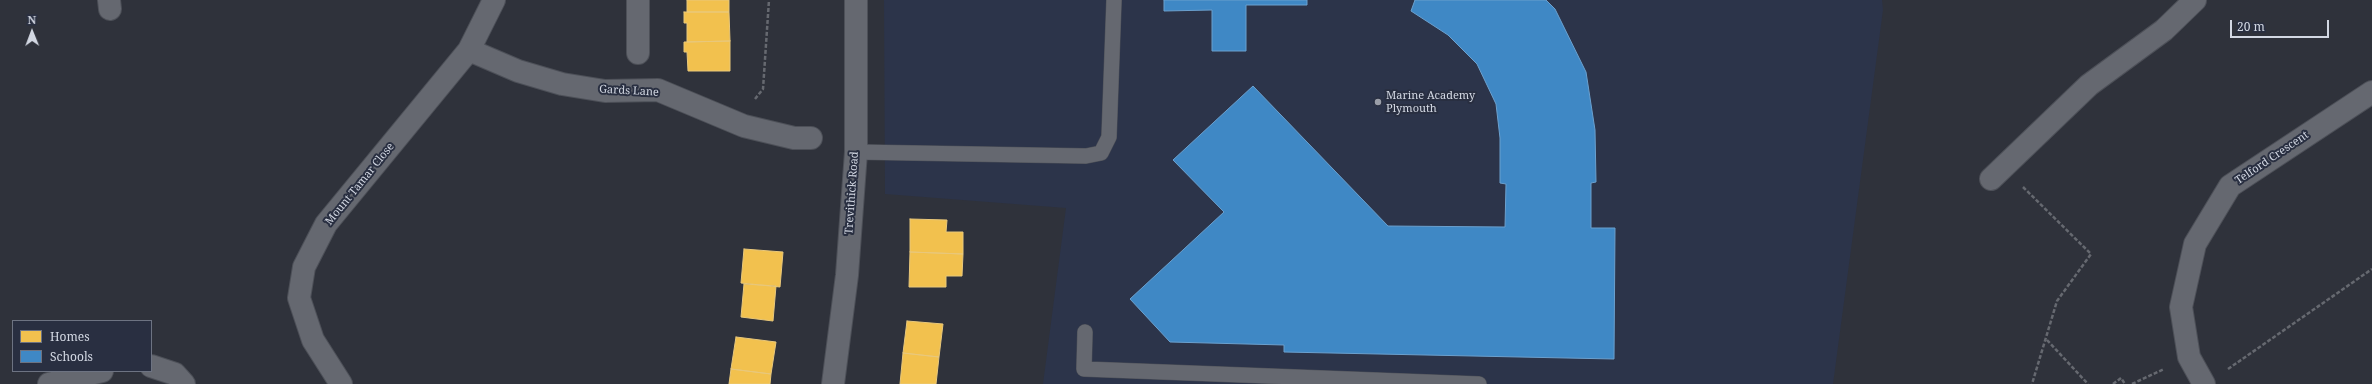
<!DOCTYPE html>
<html>
<head>
<meta charset="utf-8">
<style>
	body { margin:0 }
	#map { position:relative; width:2372px; height:384px; overflow:hidden; background:#2f323b; font-family:"Noto Serif",serif }
	canvas { display:block }
	.legend { position:absolute; left:12px; top:320px; width:140px; height:52px; box-sizing:border-box; background:#292f41; border:1px solid #6d7382; margin:0; padding:5px 7px; list-style:none; font-size:12px; color:#d3d8e3 }
	.legend li { display:flex; align-items:center; gap:8px; height:20px }
	.legend b { width:20px; border:1px solid #6d7382 }
	.north { position:absolute; left:12px; top:12px; width:40px; height:40px; -webkit-text-stroke:3px #292f41; paint-order:stroke; rotate:359deg; font-size:11px; font-weight:700; line-height:16px; text-align:center; color:#d3d8e3 }
	.north::after { content:''; display:block; margin:auto; width:14px; height:18px; background:#d3d8e3; clip-path:polygon(50% 0,100% 100%,50% 72%,0 100%) }
	.scale { position:absolute; left:2230px; top:20px; width:99px; height:18px; box-sizing:border-box; border:2px solid #d3d8e3; border-top:0; padding-left:5px; font-size:12px; line-height:14px; white-space:nowrap; color:#d3d8e3; -webkit-text-stroke:3px #292f41; paint-order:stroke }
</style>
</head>
<body>
<div id="map">
<canvas width="2372" height="384"></canvas>
<ul class="legend">
<li><b style="height:11px;background:#f2c14e"></b>Homes</li>
<li><b style="height:11px;background:#3f88c5"></b>Schools</li>
</ul>
<div class="north">N</div>
<div class="scale">20 m</div>
</div>
<script>
const ctx = document.querySelector('canvas').getContext('2d');
ctx.lineJoin = 'round';
function fill(path, color) {
  ctx.fillStyle = color;
  ctx.fill(path, 'evenodd');
}
function shape(rows) {
  const path = new Path2D();
  for (const r of rows) {
    path.moveTo(r[0], r[1]);
    for (let i = 2; i < r.length; i += 2) path.lineTo(r[i], r[i + 1]);
  }
  return path;
}
function trace(path, color, width, dash) {
  ctx.strokeStyle = color;
  ctx.lineWidth = width;
  ctx.lineCap = dash ? 'butt' : 'round';
  ctx.setLineDash(dash || []);
  ctx.stroke(path);
}
function drawText(font, color, halo, rows, align = 'center') {
  ctx.font = font + ' "Noto Serif",serif';
  ctx.lineWidth = 4;
  ctx.setLineDash([]);
  ctx.textBaseline = 'middle';
  ctx.strokeStyle = halo;
  ctx.fillStyle = color;
  for (const [text, x, y, turn = 0] of rows) {
    ctx.save();
    ctx.translate(x, y);
    ctx.rotate((+turn || 0) * Math.PI / 180);
    ctx.textAlign = isNaN(turn) ? turn : align;
    if (halo) ctx.strokeText(text, 0, 0);
    ctx.fillText(text, 0, 0);
    ctx.restore();
  }
}
fill(shape([
	[884,0,1882,0,1883,10,1833,384,1043,384,1066,208,885,194]
]), '#2c344a');
const homes = shape([
	[687,0,729,0,729,12,687,12,687,0],
	[684,12,729,12,730,41,687,42,687,23,684,23,684,12],
	[730,41,730,71,688,71,687,52,684,52,684,42,730,41],
	[910,219,947,220,946,232,963,232,963,254,910,252,910,219],
	[744,249,783,252,780,287,741,283,744,249],
	[910,252,963,254,962,276,946,276,946,287,909,287,910,252],
	[744,284,776,286,773,321,741,317,744,284],
	[907,321,943,324,939,357,903,353,907,321],
	[736,337,776,342,771,374,731,369,736,337],
	[903,353,939,357,936,384,900,384,903,353],
	[731,369,771,374,770,384,729,384,731,369]
]);
fill(homes, '#f2c14e');
trace(homes, '#e9c87b', 1);
const schools = shape([
	[1164,0,1307,0,1307,5,1246,5,1246,51,1212,51,1212,10,1164,11,1164,0],
	[1415,0,1546,0,1555,9,1586,72,1595,130,1596,182,1591,183,1591,228,1615,228,1614,359,1284,352,1284,345,1170,342,1130,299,1224,212,1173,160,1253,86,1388,226,1505,227,1506,184,1500,183,1500,138,1496,104,1477,64,1448,35,1411,11,1415,0]
]);
fill(schools, '#3f88c5');
trace(schools, '#6ba0ce', 1);
const lane = shape([
	[856,152,1086,156,1101,153,1109,137,1114,0],
	[1085,332,1084,369,1479,384]
]);
const street = shape([
	[109,0,110,9],
	[469,50,518,71,562,84,605,91,658,90,744,126,794,138,811,138],
	[638,53,638,0],
	[1991,179,2089,85,2164,30,2195,0],
	[151,366,175,374,184,384],
	[49,384,102,371],
	[341,384,313,340,299,298,304,267,326,224,469,50,494,0],
	[2204,384,2189,357,2181,307,2195,244,2230,186,2372,92]
]);
const secondary = shape([
	[833,384,847,275,856,152,856,0]
]);
trace(lane, '#4d5058', 16);
trace(street, '#4d5058', 24);
trace(secondary, '#4d5058', 24);
trace(shape([
	[755,99,763,89,769,0],
	[2023,187,2091,254,2057,301,2032,384],
	[2047,340,2088,384],
	[2228,369,2372,269],
	[2113,384,2121,378,2125,384],
	[2132,384,2164,369]
]), '#666970', 2.5, [4, 2]);
trace(lane, '#656870', 15);
trace(street, '#656870', 22);
trace(secondary, '#656870', 22);
for (const [x, y, r, color] of [
	[1378,102,4,"#9a9ea8"]
]) {
  const dot = new Path2D();
  dot.arc(x, y, r, 0, 2 * Math.PI);
  ctx.fillStyle = color;
  ctx.fill(dot);
  trace(dot, '#292f41', 1.5);
}
drawText('11px', '#d3d8e3', '#292f41', [
	["Gards Lane",629,91,3],
	["Telford Crescent",2272,158,-34],
	["Mount Tamar Close",360,184,-51],
	["Trevithick Road",852,193,-86]
]);
drawText('11px', '#d3d8e3', '#292f41', [
	["Marine Academy",1386,96],
	["Plymouth",1386,109]
], 'left');
</script>
</body>
</html>
